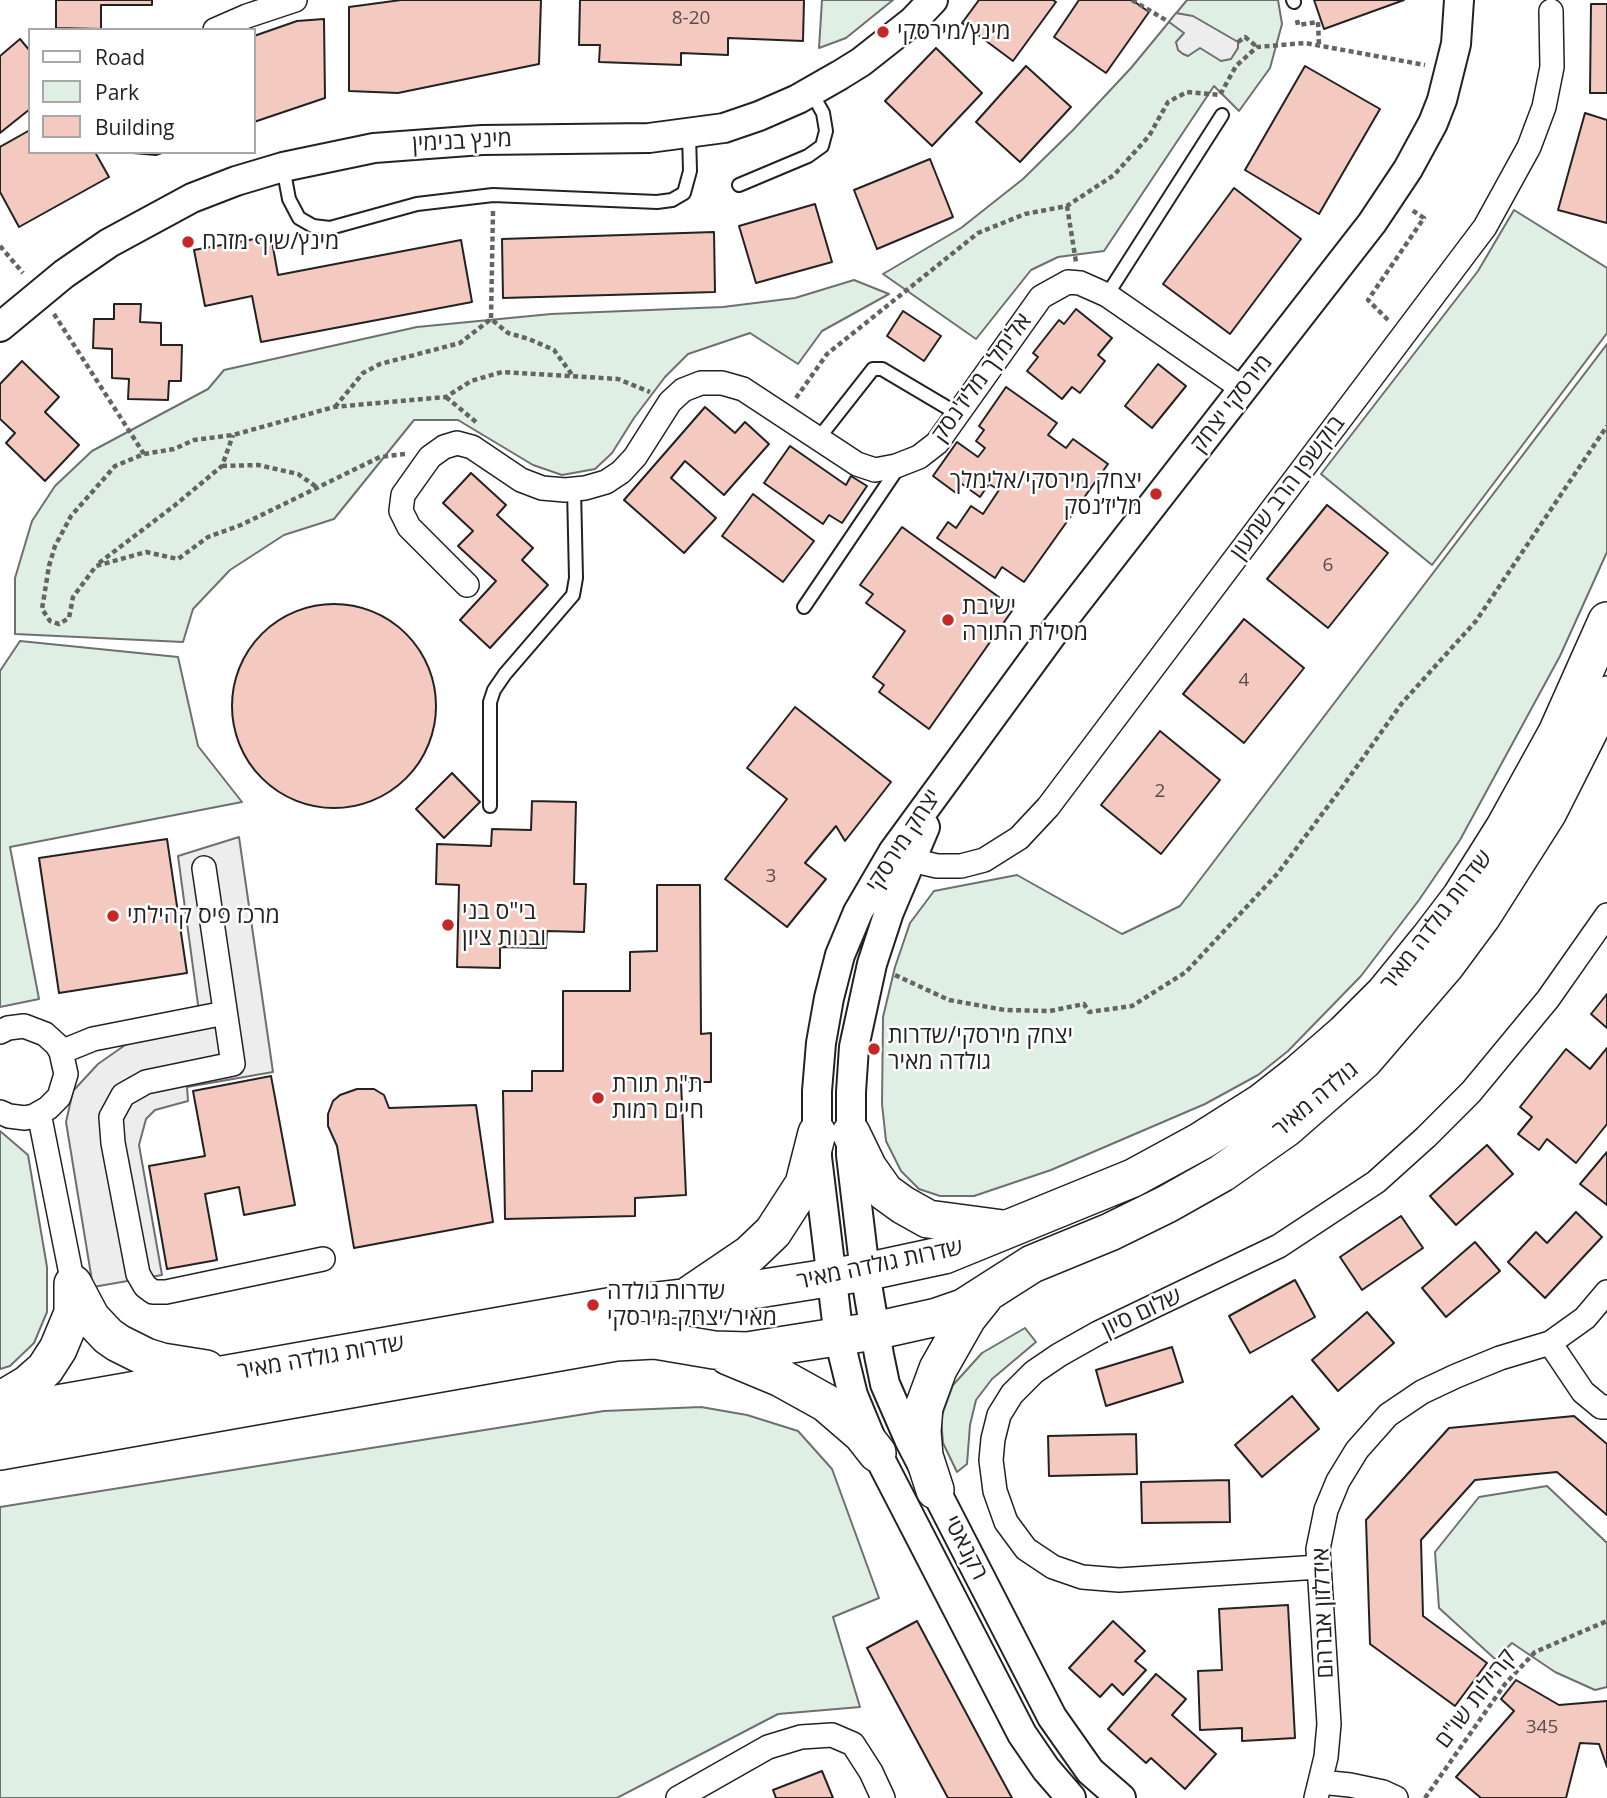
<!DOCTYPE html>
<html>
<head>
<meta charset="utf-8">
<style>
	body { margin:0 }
	#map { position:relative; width:1607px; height:1798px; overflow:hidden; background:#fff; font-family:"Open Sans",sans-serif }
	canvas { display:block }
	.legend { position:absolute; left:28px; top:28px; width:228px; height:126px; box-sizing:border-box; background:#fff; border:2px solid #a7a7a7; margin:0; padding:9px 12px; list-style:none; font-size:21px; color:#222 }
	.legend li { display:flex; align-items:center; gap:14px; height:35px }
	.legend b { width:35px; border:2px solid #a7a7a7 }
</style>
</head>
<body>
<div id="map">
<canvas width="1607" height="1798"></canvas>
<ul class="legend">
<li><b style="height:9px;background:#fff"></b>Road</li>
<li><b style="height:19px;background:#e0efe3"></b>Park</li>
<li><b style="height:19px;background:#f3c9c0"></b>Building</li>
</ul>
</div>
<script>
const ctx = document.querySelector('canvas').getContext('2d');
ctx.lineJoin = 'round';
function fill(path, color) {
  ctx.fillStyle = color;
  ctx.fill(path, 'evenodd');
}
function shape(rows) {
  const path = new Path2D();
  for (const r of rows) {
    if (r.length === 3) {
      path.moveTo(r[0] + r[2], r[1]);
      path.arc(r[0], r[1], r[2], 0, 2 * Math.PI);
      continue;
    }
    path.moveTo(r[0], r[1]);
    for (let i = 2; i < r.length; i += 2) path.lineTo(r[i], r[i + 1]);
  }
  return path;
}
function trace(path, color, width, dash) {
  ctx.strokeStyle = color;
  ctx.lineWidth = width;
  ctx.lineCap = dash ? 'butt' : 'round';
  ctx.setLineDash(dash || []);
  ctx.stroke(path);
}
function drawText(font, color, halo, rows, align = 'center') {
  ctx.font = font + ' "Open Sans",Heebo,sans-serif';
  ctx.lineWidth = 5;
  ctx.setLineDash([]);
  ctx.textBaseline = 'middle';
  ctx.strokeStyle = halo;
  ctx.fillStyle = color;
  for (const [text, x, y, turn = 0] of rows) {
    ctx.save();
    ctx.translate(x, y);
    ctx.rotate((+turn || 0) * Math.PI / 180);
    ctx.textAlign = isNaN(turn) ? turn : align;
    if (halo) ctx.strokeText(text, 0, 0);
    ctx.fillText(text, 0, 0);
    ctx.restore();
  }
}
const green = shape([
	[822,0,893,0,846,38,819,48,822,0],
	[1187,0,1278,0,1282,24,1270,68,1239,111,1214,86,1104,251,1058,257,1031,270,976,339,883,274,961,228,1023,179,1073,130,1131,68,1187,0],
	[1514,210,1607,268,1607,333,1432,565,1321,474,1478,271,1514,210],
	[854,280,889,294,822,331,798,364,750,333,688,354,665,377,634,418,612,453,595,469,562,475,533,465,458,420,414,420,334,519,284,535,230,570,193,609,183,642,15,634,15,578,32,521,55,486,92,451,208,389,224,370,417,327,551,314,723,307,795,298,854,280],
	[1607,344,1607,552,1560,656,1460,840,1419,900,1361,976,1288,1051,1258,1075,1205,1104,1051,1170,974,1196,940,1196,919,1189,901,1171,886,1141,882,1104,883,1017,895,967,910,923,934,891,1017,875,1122,934,1180,906,1607,344],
	[20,641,178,657,198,746,242,802,10,847,39,999,0,1007,0,671,20,641],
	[0,1131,28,1155,47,1267,47,1312,34,1343,10,1366,0,1369,0,1131],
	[1025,1328,1036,1342,992,1379,976,1400,970,1425,967,1464,957,1472,943,1443,941,1418,953,1385,982,1353,1025,1328],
	[701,1407,747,1415,798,1431,832,1469,879,1598,833,1617,860,1707,778,1714,617,1798,0,1798,0,1507,604,1411,701,1407],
	[1547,1486,1607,1543,1607,1687,1595,1690,1555,1672,1512,1643,1495,1659,1439,1608,1435,1552,1479,1497,1547,1486]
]);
fill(green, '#e0efe3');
trace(green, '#6f6f6f', 2);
const parking = shape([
	[1176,13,1193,16,1238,42,1238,48,1231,59,1221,61,1200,48,1188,56,1183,54,1178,50,1176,42,1184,33,1169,22,1176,13],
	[239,837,273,1072,187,1087,188,1101,155,1110,146,1119,139,1145,162,1275,93,1287,66,1122,73,1091,98,1064,128,1043,201,1027,178,856,239,837]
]);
fill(parking, '#ededed');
trace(parking, '#6f6f6f', 2);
const building = shape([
	[56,0,152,0,152,5,101,5,101,29,56,28,56,0],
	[401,0,541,0,539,64,398,93,349,91,349,7,401,0],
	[580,0,804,0,803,41,728,38,728,55,681,53,681,65,599,62,600,45,579,45,580,0],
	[979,0,1053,0,1056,2,1013,61,962,23,979,0],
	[1079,0,1132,0,1149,12,1106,73,1054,37,1079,0],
	[1314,0,1404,0,1324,29,1314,0],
	[1591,4,1607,4,1607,93,1590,93,1591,4],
	[324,19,325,98,254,122,254,36,297,21,324,19],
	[20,39,30,51,30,109,0,133,0,56,20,39],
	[936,48,982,93,932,146,885,101,936,48],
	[1026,66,1071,107,1020,162,976,122,1026,66],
	[1305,66,1380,109,1319,214,1245,170,1305,66],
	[1585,113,1607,120,1607,223,1558,210,1585,113],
	[30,130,30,152,95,152,109,177,19,227,0,192,0,147,30,130],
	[121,152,165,152,156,155,121,152],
	[930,159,953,217,877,249,854,190,930,159],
	[1234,188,1301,239,1230,334,1163,284,1234,188],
	[815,204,832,262,756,283,739,226,815,204],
	[714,232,715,292,503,298,502,239,714,232],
	[271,236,278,275,461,240,472,302,261,342,252,296,205,306,194,250,271,236],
	[114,304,141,304,140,322,161,323,161,345,182,345,181,381,169,381,168,400,128,399,129,379,112,378,112,349,93,348,94,319,114,319,114,304],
	[1076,309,1112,338,1098,355,1105,361,1080,393,1072,387,1062,399,1027,371,1038,357,1033,353,1059,320,1064,324,1076,309],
	[903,311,941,336,924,361,887,336,903,311],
	[22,361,59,397,45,412,79,445,45,481,6,443,15,433,0,419,0,384,22,361],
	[1158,364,1186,386,1152,428,1125,406,1158,364],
	[1006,387,1057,423,1048,435,1066,448,1073,439,1108,464,1024,582,1002,567,995,578,937,538,948,522,956,528,971,506,983,514,999,490,989,484,980,497,962,484,956,493,933,476,957,442,978,457,985,448,976,441,984,430,979,426,1006,387],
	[705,407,735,433,745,422,769,444,724,495,685,461,671,478,716,518,684,553,624,500,705,407],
	[790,446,846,485,851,476,867,486,842,523,829,515,823,524,764,483,790,446],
	[471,473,506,505,497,515,533,548,522,560,548,585,490,648,460,620,496,581,458,546,473,531,443,503,471,473],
	[753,494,814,541,783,582,722,536,753,494],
	[1327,505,1388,553,1328,628,1267,579,1327,505],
	[902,527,1014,608,929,729,879,692,884,685,873,677,905,631,866,603,873,594,860,585,902,527],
	[334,706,102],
	[1244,619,1304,668,1244,743,1183,694,1244,619],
	[795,707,891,782,845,841,836,826,805,863,826,879,787,927,725,879,787,799,747,768,795,707],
	[1160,731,1220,780,1161,854,1101,805,1160,731],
	[452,773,480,802,444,838,416,809,452,773],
	[532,801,576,802,574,884,586,884,584,932,547,931,546,948,500,947,500,968,457,967,459,885,436,884,437,844,491,846,492,829,531,830,532,801],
	[167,839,187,973,59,993,39,858,167,839],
	[657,885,700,885,701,1034,711,1033,711,1082,681,1082,686,1195,635,1198,635,1216,505,1219,503,1091,532,1091,532,1071,563,1071,563,991,630,991,630,952,657,951,657,885],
	[1607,994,1607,1028,1591,1014,1607,994],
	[1607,1048,1607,1124,1576,1163,1547,1139,1539,1150,1518,1134,1532,1117,1520,1107,1566,1049,1590,1069,1607,1048],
	[271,1076,295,1205,244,1215,239,1187,205,1194,217,1260,167,1269,149,1166,205,1156,193,1091,271,1076],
	[357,1089,374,1089,384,1095,389,1108,476,1105,493,1222,354,1248,337,1146,328,1126,328,1114,333,1101,340,1095,357,1089],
	[1487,1145,1513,1174,1456,1225,1430,1196,1487,1145],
	[1607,1152,1607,1205,1580,1184,1607,1152],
	[1576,1212,1602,1237,1545,1298,1508,1262,1536,1232,1547,1243,1576,1212],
	[1401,1216,1423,1248,1362,1290,1340,1257,1401,1216],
	[1475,1242,1500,1271,1446,1317,1422,1288,1475,1242],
	[1295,1280,1315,1317,1250,1353,1229,1316,1295,1280],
	[1367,1312,1394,1343,1338,1391,1312,1360,1367,1312],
	[1172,1347,1183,1382,1106,1406,1096,1370,1172,1347],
	[1292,1396,1319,1429,1262,1477,1235,1445,1292,1396],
	[1574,1416,1607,1444,1607,1515,1557,1472,1475,1480,1421,1540,1423,1616,1487,1663,1455,1706,1370,1644,1366,1520,1449,1428,1574,1416],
	[1136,1434,1137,1474,1049,1476,1048,1436,1136,1434],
	[1229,1480,1230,1522,1142,1523,1141,1482,1229,1480],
	[1288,1605,1295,1738,1242,1741,1242,1728,1200,1730,1198,1671,1222,1670,1219,1609,1288,1605],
	[917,1621,987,1752,1012,1798,948,1798,867,1648,917,1621],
	[1113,1621,1145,1651,1135,1661,1146,1670,1123,1695,1112,1684,1100,1697,1069,1668,1113,1621],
	[1156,1674,1186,1699,1172,1715,1216,1754,1185,1789,1151,1758,1146,1763,1108,1729,1156,1674],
	[1516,1680,1559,1705,1607,1701,1607,1767,1599,1744,1580,1743,1566,1798,1481,1798,1456,1777,1514,1711,1501,1699,1516,1680],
	[822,1771,833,1798,776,1798,773,1790,822,1771]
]);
fill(building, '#f3c9c0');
trace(building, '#222', 2);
const service = shape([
	[1293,0,1294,2],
	[283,167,289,199,299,218,313,226,330,228,417,204,493,195,657,202,672,200,684,193,690,171,689,134],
	[739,185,808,156,822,146,826,131,823,113,811,92],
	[1107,295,1222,115],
	[818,439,873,369,882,369,958,414],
	[804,607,900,465],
	[490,806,490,702,494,690,505,674,573,595,576,578,574,489]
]);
const minor = shape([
	[215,30,247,16,295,0],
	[467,585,409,527,401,511,403,495,430,457,444,447,457,443,472,447,521,480,542,488,565,490,585,488,606,482,621,472,635,457,670,402,683,390,701,383,722,383,743,389,857,464,875,470,896,466,919,457,937,443,1041,297,1068,282,1080,283,1107,295,1243,389],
	[911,860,937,866,961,866,984,860,1019,838,1048,807,1485,227,1529,147,1544,107,1552,67,1551,11],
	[204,868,233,1064,146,1082,123,1095,111,1117,113,1143,138,1274,145,1286,153,1292,166,1292,323,1259],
	[0,1032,8,1028,24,1026,45,1034,57,1045,61,1052,66,1074,59,1097,48,1108,34,1116,25,1118,9,1116,0,1112],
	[61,1052,93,1039,225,1013],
	[39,1113,73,1284],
	[1550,1343,1583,1392,1601,1407,1607,1407],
	[1319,1567,1119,1580,1082,1577,1053,1567,1026,1549,1006,1522,995,1491,991,1460,993,1439,999,1415,1012,1394,1034,1372,1059,1355,1098,1333,1279,1246,1376,1182,1426,1137,1471,1092,1548,999,1607,915],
	[1320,1782,1350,1785,1383,1792,1396,1798],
	[678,1798,768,1747,801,1737,832,1735,853,1744,871,1772,883,1798],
	[1316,1798,1326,1757,1329,1724,1318,1549,1326,1510,1338,1481,1357,1450,1388,1415,1422,1392,1456,1376,1500,1358,1550,1343,1585,1318,1607,1292]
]);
const tertiary = shape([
	[0,327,64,274,109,243,192,198,236,181,283,167,374,148,482,140,649,138,724,128,759,116,798,99,840,75,861,62,913,21,933,0],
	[925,827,889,912,872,964,854,1047,851,1092,851,1155,865,1272,879,1355,885,1384,909,1439,1052,1717,1090,1771,1121,1798],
	[1071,1798,1046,1769,1022,1734,877,1453,853,1395,839,1338,817,1157,817,1091,821,1043,829,998,840,955,858,912,893,852,1056,629,1372,223,1408,169,1433,123,1442,100,1456,44,1459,0]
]);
const primary = shape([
	[851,1133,868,1168,885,1192,903,1205,928,1219,1003,1229],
	[73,1284,91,1318,108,1336,118,1343,146,1357,162,1362,206,1369],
	[691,1294,750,1254,773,1232,804,1184,817,1133],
	[728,1356,781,1378,826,1403,862,1434,877,1453],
	[0,1401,28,1384,45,1369,58,1349,73,1313,73,1284],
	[0,1414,614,1306,758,1289,865,1272,944,1255,1133,1178,1201,1141,1261,1103,1298,1074,1345,1033,1385,993,1429,939,1461,897,1505,827,1557,733,1607,621],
	[0,1451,616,1342,655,1340,714,1350,747,1351,874,1331,937,1317,963,1308,1032,1264,1110,1232,1167,1204,1222,1173,1286,1128,1364,1060,1445,966,1482,916,1548,812,1607,695],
	[935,1490,924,1456,922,1431,924,1407,938,1369,967,1318,983,1298]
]);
trace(service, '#222', 16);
trace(minor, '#222', 26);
trace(tertiary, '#222', 32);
trace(primary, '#222', 40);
trace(shape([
	[1132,0,1169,22],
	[1297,20,1298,25,1318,22,1319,46],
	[1238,42,1245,37,1256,46],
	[1067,206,1076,262],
	[493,211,491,319,508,333,529,339,554,350,573,376],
	[0,246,23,273],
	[54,314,144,454],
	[1388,320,1368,300,1424,218,1412,210],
	[446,397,476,422],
	[796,398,827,354,978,233,1025,214,1067,206,1114,175,1149,136,1168,102,1187,92,1220,95,1236,66,1257,47,1305,43,1425,65],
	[335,407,363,373,380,364,460,343,491,319],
	[405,454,380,457,241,525,208,537,178,559,146,552,96,566,73,597,69,618,59,624,50,621,42,609,49,566,55,546,71,516,115,466,144,454,174,449,194,440,233,435,334,407,446,397,471,381,502,372,618,379,650,392],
	[222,466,258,465,298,474,318,488],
	[99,563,174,506,222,466,233,435],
	[895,975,949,1000,1005,1010,1050,1011,1084,1004,1089,1012,1132,1006,1186,972,1278,873,1343,786,1402,703,1476,621,1607,426],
	[1425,1798,1505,1684,1535,1652,1607,1621]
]), '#646464', 4.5, [5, 3.5]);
trace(service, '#fff', 12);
trace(minor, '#fff', 23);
trace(tertiary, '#fff', 28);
trace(primary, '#fff', 37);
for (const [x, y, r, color] of [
	[883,32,7,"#c62828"],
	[188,242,7,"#c62828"],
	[1156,494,7,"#c62828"],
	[948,620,7,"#c62828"],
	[113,916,7,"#c62828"],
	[448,925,7,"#c62828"],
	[874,1049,7,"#c62828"],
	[598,1098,7,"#c62828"],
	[593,1305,7,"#c62828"]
]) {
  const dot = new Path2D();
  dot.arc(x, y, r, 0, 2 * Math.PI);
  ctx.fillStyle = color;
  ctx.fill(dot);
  trace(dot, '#fff', 2.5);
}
drawText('19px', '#564c4a', null, [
	["8-20",691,19],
	["6",1328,566],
	["4",1244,681],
	["2",1160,792],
	["3",771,877],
	["345",1542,1728]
]);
drawText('23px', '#222', '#fff', [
	["מינץ/מירסקי",897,32],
	["מינץ/שיף מזרח",202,242],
	["יצחק מירסקי/אלימלך",1142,481,"right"],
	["מליז׳נסק",1142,507,"right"],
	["ישיבת",962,607],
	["מסילת התורה",962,633],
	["בי\"ס בני",462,912],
	["ובנות ציון",462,938],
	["מרכז פיס קהילתי",127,916],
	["יצחק מירסקי/שדרות",888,1036],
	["גולדה מאיר",888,1062],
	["ת\"ת תורת",612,1085],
	["חיים רמות",612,1111],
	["שדרות גולדה",607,1292],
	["מאיר/יצחק מירסקי",607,1318]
], 'left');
drawText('23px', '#222', '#fff', [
	["מינץ בנימין",462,142,-3],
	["אלימלך מליז'נסק",982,378,-54],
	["מירסקי יצחק",1232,404,-52],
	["בוקשפן הרב שמעון",1288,488,-53],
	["יצחק מירסקי",904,841,-57],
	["שדרות גולדה מאיר",1437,921,-53],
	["גולדה מאיר",1316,1100,-40],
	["שדרות גולדה מאיר",880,1265,-12],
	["שלום סיון",1142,1313,-25],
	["שדרות גולדה מאיר",321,1358,-10],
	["רקנאטי",965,1548,63],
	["אידלזון אברהם",1324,1613,-92],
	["קהילות שו\"ם",1476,1699,-53]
]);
</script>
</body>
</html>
